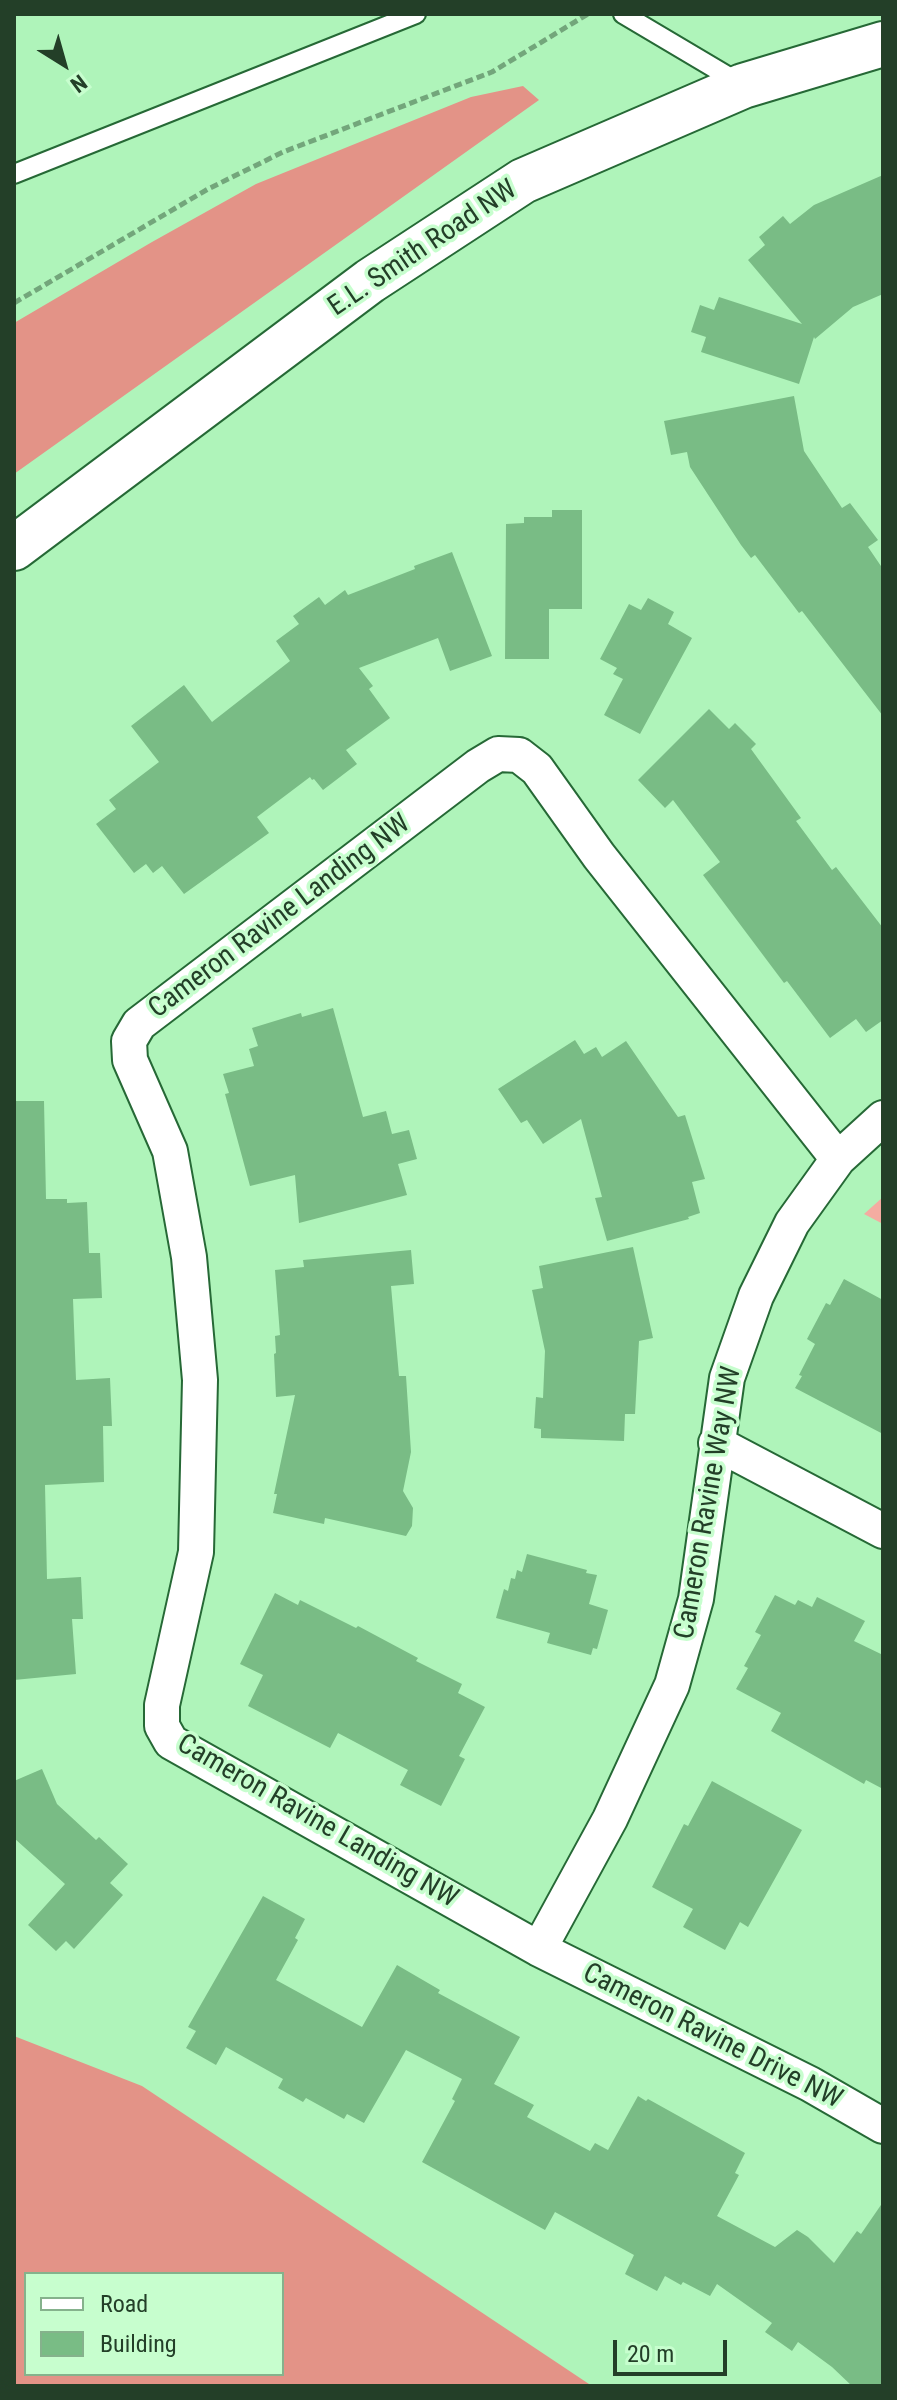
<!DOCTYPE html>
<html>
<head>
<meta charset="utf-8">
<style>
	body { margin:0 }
	#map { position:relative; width:897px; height:2400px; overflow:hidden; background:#aff4ba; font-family:"Roboto Condensed",sans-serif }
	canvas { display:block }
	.frame { position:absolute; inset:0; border:16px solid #233f28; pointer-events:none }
	.legend { position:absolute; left:24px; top:2272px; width:260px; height:104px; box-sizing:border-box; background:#c7fece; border:2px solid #85b28c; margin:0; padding:10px 14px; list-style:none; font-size:24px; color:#233f28 }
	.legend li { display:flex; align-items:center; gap:16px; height:40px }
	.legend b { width:40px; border:2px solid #85b28c }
	.north { position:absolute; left:24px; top:24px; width:80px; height:80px; -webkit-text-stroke:6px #c7fece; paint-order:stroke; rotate:143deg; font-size:22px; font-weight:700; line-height:32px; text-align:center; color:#233f28 }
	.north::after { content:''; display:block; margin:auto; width:28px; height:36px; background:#233f28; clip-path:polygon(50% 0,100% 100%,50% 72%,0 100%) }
	.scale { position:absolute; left:613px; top:2340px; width:114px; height:36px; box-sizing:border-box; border:4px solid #233f28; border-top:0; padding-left:10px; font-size:24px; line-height:28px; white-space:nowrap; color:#233f28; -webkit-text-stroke:6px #c7fece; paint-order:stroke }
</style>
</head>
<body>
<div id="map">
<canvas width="897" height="2400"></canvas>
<div class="frame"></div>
<ul class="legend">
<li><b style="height:10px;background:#fff"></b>Road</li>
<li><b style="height:22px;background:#79bc85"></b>Building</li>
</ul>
<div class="north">N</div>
<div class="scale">20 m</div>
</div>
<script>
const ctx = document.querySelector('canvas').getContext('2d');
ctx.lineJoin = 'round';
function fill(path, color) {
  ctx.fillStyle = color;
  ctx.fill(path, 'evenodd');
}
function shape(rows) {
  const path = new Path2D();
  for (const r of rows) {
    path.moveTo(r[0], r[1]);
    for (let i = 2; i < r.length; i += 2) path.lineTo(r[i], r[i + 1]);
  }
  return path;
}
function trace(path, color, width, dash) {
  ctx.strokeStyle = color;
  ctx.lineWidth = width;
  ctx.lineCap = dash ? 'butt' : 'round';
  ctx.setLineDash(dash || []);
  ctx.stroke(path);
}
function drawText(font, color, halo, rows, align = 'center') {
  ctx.font = font + ' "Roboto Condensed",sans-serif';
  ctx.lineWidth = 7;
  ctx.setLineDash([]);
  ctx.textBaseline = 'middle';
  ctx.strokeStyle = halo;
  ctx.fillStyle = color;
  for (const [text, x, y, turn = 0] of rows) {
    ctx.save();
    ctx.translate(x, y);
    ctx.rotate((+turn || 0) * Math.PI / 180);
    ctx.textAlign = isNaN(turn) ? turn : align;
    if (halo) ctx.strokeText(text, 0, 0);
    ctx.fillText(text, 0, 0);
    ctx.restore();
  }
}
fill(shape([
	[883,1197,883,1224,864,1214]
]), '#f4aca1');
fill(shape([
	[523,86,539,100,14,474,14,323,152,242,256,184,471,97],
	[14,2036,142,2086,592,2386,14,2386],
	[26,2274,282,2274,282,2374,26,2374]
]), '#e39387');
fill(shape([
	[883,175,883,294,853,307,815,339,814,337,799,384,701,352,706,337,691,332,700,305,714,310,719,297,802,324,748,260,765,245,759,237,783,216,790,224,814,205],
	[794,396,804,451,842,508,850,503,878,540,868,547,883,569,883,716,802,611,799,613,755,555,751,558,741,545,690,467,687,452,671,455,664,421],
	[552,510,582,510,582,609,549,609,549,659,505,659,506,524,524,523,524,517,552,517],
	[452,552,492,656,450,671,438,638,359,668,373,686,369,689,390,718,346,750,357,764,323,790,314,779,312,780,310,777,257,817,269,833,184,894,162,866,153,873,146,864,134,873,96,824,116,809,109,800,159,762,131,726,184,685,212,722,290,661,276,641,299,624,293,616,319,597,325,605,345,590,348,595,415,569,414,566],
	[648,598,674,612,668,624,692,638,640,734,604,715,623,679,613,674,617,668,600,659,629,604,641,610],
	[709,709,729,729,735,723,756,744,751,749,801,818,796,821,832,870,836,867,883,928,883,1020,866,1032,856,1019,830,1038,787,981,784,983,703,875,720,862,673,800,665,808,638,780],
	[333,1008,363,1117,386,1111,392,1134,409,1130,417,1159,398,1164,407,1195,299,1223,295,1175,250,1186,225,1094,229,1093,223,1074,254,1066,249,1049,258,1046,252,1028,301,1013,302,1017],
	[575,1040,584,1054,596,1047,602,1057,626,1041,678,1117,685,1115,705,1179,692,1182,700,1213,688,1217,689,1219,607,1241,595,1198,602,1197,581,1119,543,1144,527,1120,521,1123,498,1089],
	[14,1101,44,1101,46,1199,67,1199,67,1203,87,1202,89,1253,100,1253,102,1298,73,1299,76,1380,110,1378,112,1426,103,1426,104,1482,45,1485,47,1579,81,1577,83,1619,72,1619,76,1674,14,1680],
	[633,1247,653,1338,639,1341,635,1414,625,1414,624,1441,541,1438,541,1429,534,1428,536,1397,543,1398,545,1351,532,1290,543,1288,539,1266],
	[411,1250,414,1284,391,1286,399,1376,406,1376,411,1452,403,1491,413,1508,412,1526,406,1536,325,1518,324,1524,273,1513,277,1494,274,1494,295,1395,276,1397,274,1354,276,1353,275,1336,280,1335,275,1270,304,1267,303,1260],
	[844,1279,883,1300,883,1434,795,1388,802,1376,799,1375,815,1344,807,1339,826,1303,830,1305],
	[527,1554,587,1570,586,1573,597,1575,589,1604,608,1610,597,1649,593,1648,591,1655,547,1643,550,1633,496,1618,504,1589,508,1591,511,1578,515,1579,517,1570,522,1572],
	[275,1593,298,1605,300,1600,356,1628,358,1626,418,1658,416,1661,462,1684,458,1693,485,1707,459,1756,465,1759,441,1806,400,1785,408,1770,338,1733,330,1748,248,1706,263,1675,240,1664],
	[775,1595,795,1605,798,1600,812,1607,817,1597,865,1621,854,1641,883,1655,883,1789,866,1780,864,1784,771,1731,781,1713,736,1689,748,1668,744,1666,761,1635,755,1632],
	[42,1769,57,1804,96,1840,99,1837,128,1864,110,1883,123,1895,74,1949,66,1941,56,1951,28,1925,65,1884,14,1838,14,1781],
	[712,1781,802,1830,748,1927,740,1922,725,1950,683,1927,693,1909,652,1887,684,1824,688,1826],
	[263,1896,305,1919,295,1938,298,1940,276,1980,362,2027,397,1965,440,1990,438,1993,520,2037,494,2084,534,2105,527,2117,590,2151,595,2143,608,2150,638,2096,646,2101,648,2099,745,2153,735,2173,739,2175,717,2216,775,2247,797,2230,808,2237,834,2263,857,2231,861,2234,883,2202,883,2386,852,2386,832,2367,798,2342,792,2351,765,2332,772,2323,717,2284,710,2296,683,2282,681,2285,665,2276,657,2291,625,2274,634,2255,555,2212,545,2230,422,2162,455,2101,452,2099,462,2079,406,2050,364,2123,347,2114,344,2119,306,2098,303,2102,278,2088,283,2079,226,2047,216,2065,186,2048,196,2031,188,2027]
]), '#79bc85');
const lane = shape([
	[623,14,741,84],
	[14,174,416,14]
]);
const street = shape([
	[838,1159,599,856,537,769,519,755,498,754,478,766,139,1024,129,1041,130,1060,170,1151,189,1257,200,1380,196,1552,162,1705,162,1726,171,1742,539,1949,810,2084,883,2126],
	[716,1443,883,1531],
	[539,1949,610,1819,672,1685,696,1599,727,1378,756,1296,792,1223,838,1159,883,1118]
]);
const secondary = shape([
	[14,548,370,281,523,181,743,86,883,44]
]);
trace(lane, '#266936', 22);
trace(street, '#266936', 38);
trace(secondary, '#266936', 48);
trace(shape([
	[14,303,208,189,283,152,492,72,588,14]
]), '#73a67b', 5, [8, 4]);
trace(lane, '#fff', 18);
trace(street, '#fff', 34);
trace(secondary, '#fff', 44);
drawText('28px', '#233f28', '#c7fece', [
	["E.L. Smith Road NW",423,249,-34],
	["Cameron Ravine Landing NW",280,917,-37],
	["Cameron Ravine Way NW",709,1503,-80],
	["Cameron Ravine Landing NW",317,1822,30],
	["Cameron Ravine Drive NW",712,2037,27]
]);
</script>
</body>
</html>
